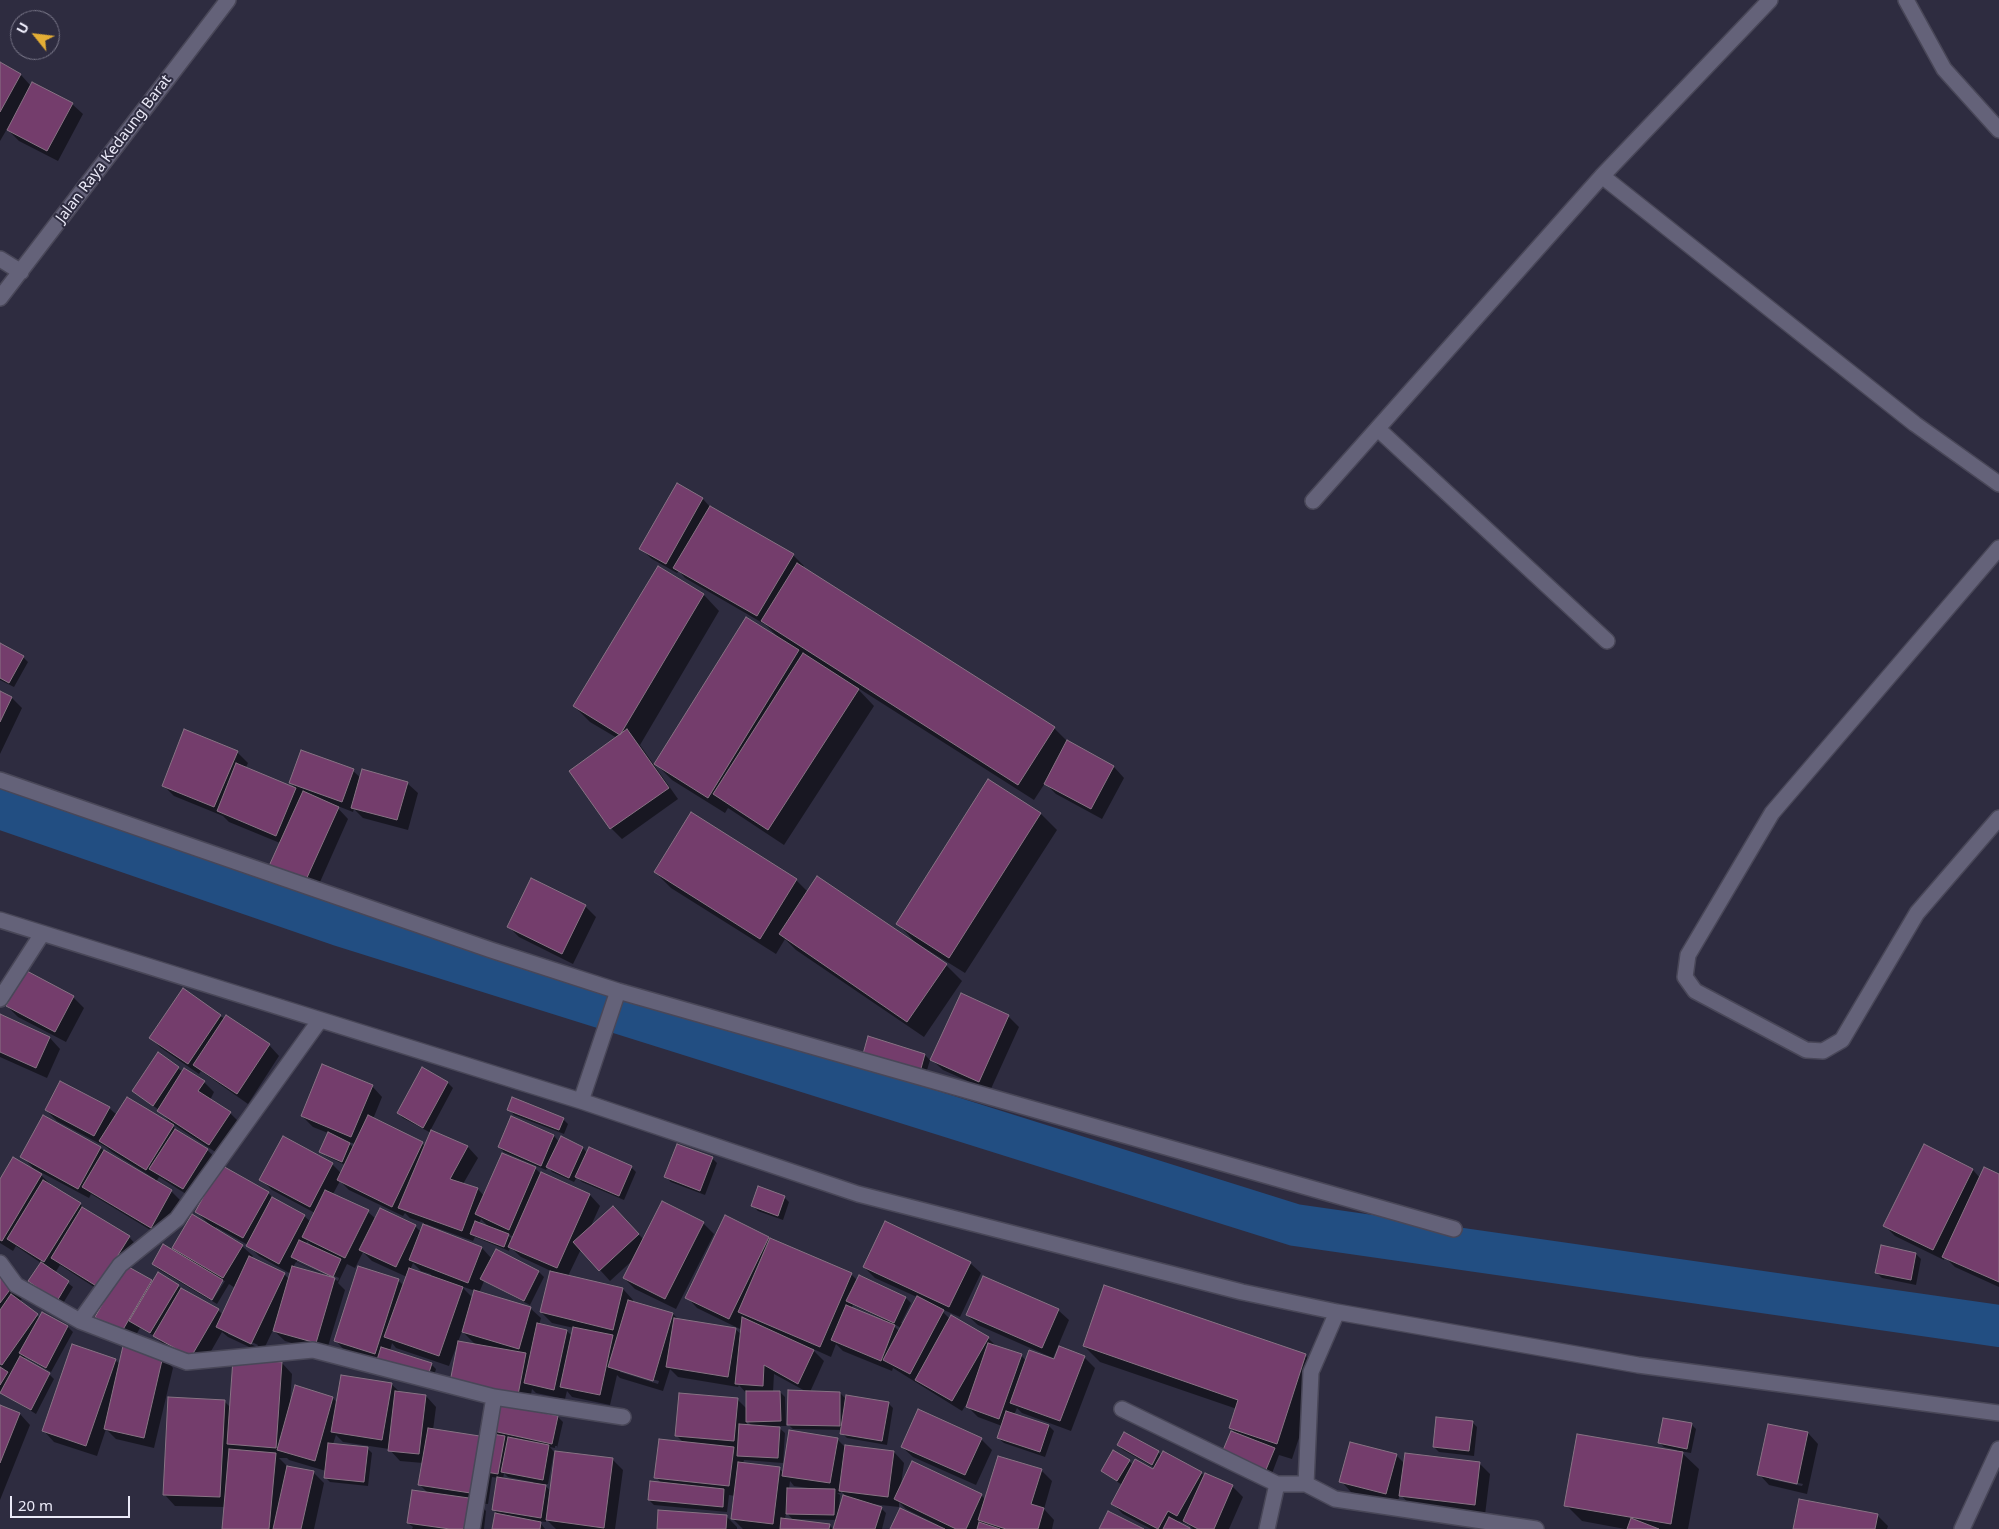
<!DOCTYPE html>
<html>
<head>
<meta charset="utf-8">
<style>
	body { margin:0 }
	#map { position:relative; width:1999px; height:1529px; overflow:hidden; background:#2e2c40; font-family:"Noto Sans",sans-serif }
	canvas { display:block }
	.north { position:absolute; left:10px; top:10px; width:50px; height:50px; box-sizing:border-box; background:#2e2c40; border:1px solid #7a788a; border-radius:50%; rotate:299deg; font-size:14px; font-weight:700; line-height:20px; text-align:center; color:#ebeaf8 }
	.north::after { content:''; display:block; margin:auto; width:18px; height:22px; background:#e4ae35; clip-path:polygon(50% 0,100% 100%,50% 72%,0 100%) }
	.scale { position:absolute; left:10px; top:1496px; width:120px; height:22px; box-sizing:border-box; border:2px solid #ebeaf8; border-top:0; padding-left:6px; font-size:15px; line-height:18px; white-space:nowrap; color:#ebeaf8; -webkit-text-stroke:4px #2e2c40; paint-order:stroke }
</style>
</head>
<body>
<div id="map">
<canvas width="1999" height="1529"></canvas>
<div class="north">U</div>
<div class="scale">20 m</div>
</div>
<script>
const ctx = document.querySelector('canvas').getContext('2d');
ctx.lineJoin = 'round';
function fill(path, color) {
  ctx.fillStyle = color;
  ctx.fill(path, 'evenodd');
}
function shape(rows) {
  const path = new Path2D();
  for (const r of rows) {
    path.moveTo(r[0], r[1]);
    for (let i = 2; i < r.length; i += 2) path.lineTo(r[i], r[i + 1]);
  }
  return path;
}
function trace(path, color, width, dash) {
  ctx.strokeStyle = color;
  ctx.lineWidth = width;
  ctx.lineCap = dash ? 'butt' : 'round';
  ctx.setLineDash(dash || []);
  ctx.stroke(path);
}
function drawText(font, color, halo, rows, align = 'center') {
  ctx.font = font + ' "Noto Sans",sans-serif';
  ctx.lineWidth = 4;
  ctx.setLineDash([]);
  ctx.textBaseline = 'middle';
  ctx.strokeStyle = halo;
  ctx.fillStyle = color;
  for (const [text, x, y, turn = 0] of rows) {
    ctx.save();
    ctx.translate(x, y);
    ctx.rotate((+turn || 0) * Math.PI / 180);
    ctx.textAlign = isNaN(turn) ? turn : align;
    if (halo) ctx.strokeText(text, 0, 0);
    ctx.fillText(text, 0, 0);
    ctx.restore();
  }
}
fill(shape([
	[0,64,21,75,31,86,72,104,83,114,58,161,19,141,7,129,0,141],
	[677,485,703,499,711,508,793,555,804,566,803,568,1054,728,1068,742,1114,767,1124,778,1102,819,1056,794,1045,783,1034,800,855,686,874,706,784,845,728,808,725,813,672,780,656,764,779,638,766,625,685,578,679,571,677,573,652,559,641,549],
	[658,567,704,595,719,611,640,745,678,799,622,839,611,828,571,771,617,738,590,722,574,706],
	[0,644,23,657,28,662,14,687,0,680],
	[0,692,12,698,22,708,0,754],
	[237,752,248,763,245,769,297,789,290,783,302,752,353,771,361,778,407,783,418,793,408,830,363,818,354,809,353,812,335,805,348,819,316,891,280,843,229,822,223,816,174,796,163,785],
	[989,781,1041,814,1057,830,965,973,915,942,898,924],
	[655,872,796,880,808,892,946,965,962,981,924,1037,796,950,785,939,776,954,671,888],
	[585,906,596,917,573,964,519,937,508,926],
	[961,995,1008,1016,1019,1027,990,1091,943,1070,932,1060],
	[73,997,84,1008,66,1042,18,1017,7,1006],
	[0,1016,50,1038,60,1049,47,1078,0,1057],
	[220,1016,269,1045,279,1056,248,1104,201,1071,199,1074,161,1048,151,1038],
	[158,1054,183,1072,204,1082,214,1092,210,1100,230,1113,240,1123,220,1155,170,1122,159,1110,133,1091],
	[925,1055,930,1060,925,1077,869,1059],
	[422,1069,448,1083,453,1088,430,1131,468,1147,478,1158,463,1184,478,1189,484,1196,535,1168,542,1175,590,1195,600,1206,590,1228,623,1218,644,1240,703,1223,714,1234,676,1309,635,1289,624,1278,634,1259,610,1281,581,1249,568,1276,623,1289,633,1300,633,1302,673,1314,679,1320,735,1329,742,1335,743,1323,740,1329,697,1308,687,1297,768,1238,851,1274,857,1280,859,1276,906,1298,911,1303,901,1323,903,1324,917,1297,875,1278,864,1267,970,1263,981,1273,960,1317,939,1308,950,1319,988,1338,997,1347,1021,1355,1026,1361,1055,1361,1084,1357,1095,1368,1071,1431,1022,1413,1017,1408,1014,1415,1049,1426,1054,1431,1045,1457,1004,1443,998,1438,1002,1426,978,1417,966,1405,962,1411,893,1368,892,1371,843,1351,836,1344,831,1357,811,1348,824,1361,810,1392,840,1393,845,1398,844,1405,888,1403,893,1408,887,1445,847,1438,842,1433,842,1430,793,1429,788,1424,807,1392,774,1374,773,1392,780,1392,785,1397,786,1426,777,1426,785,1433,783,1463,744,1460,743,1464,779,1469,784,1473,837,1439,846,1448,894,1452,904,1463,901,1485,981,1495,986,1500,1041,1470,1052,1481,1044,1509,1054,1520,1052,1529,891,1529,937,1527,938,1525,906,1509,899,1502,899,1507,871,1504,881,1508,886,1513,882,1529,834,1529,837,1520,794,1519,794,1521,829,1525,833,1529,743,1529,732,1518,735,1496,729,1495,727,1512,654,1505,649,1500,662,1484,656,1477,684,1443,677,1436,737,1399,747,1409,747,1394,739,1385,738,1387,678,1377,670,1369,663,1391,620,1378,617,1375,610,1405,572,1397,567,1391,565,1399,536,1393,532,1389,529,1405,458,1346,457,1345,449,1366,396,1348,392,1343,390,1351,431,1364,436,1369,432,1383,346,1352,336,1341,398,1280,404,1286,407,1277,372,1261,363,1252,355,1268,347,1264,338,1283,345,1290,326,1353,285,1341,273,1330,262,1353,228,1337,222,1332,202,1367,165,1346,156,1337,140,1328,132,1342,107,1328,96,1317,108,1296,60,1265,55,1273,73,1287,62,1305,29,1281,41,1263,16,1246,13,1251,0,1243,0,1181,14,1158,41,1175,52,1186,80,1204,88,1212,129,1237,139,1248,128,1267,153,1283,158,1274,218,1310,223,1315,235,1288,229,1284,217,1304,212,1301,225,1281,222,1281,210,1300,158,1269,153,1264,182,1256,174,1248,210,1225,197,1212,222,1166,268,1193,277,1201,304,1216,311,1222,315,1213,272,1190,261,1179,283,1138,332,1164,341,1173,345,1165,326,1156,320,1151,328,1133,313,1127,302,1116,372,1086,382,1097,373,1119,426,1146,431,1133,403,1118,398,1113],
	[346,1141,355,1144,354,1148],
	[340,1181,349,1190,403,1216,405,1213,410,1218,424,1223,421,1232,415,1226,376,1219,368,1212,333,1194],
	[481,1219,490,1228,479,1224],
	[426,1224,473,1241,475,1237,509,1251,510,1247,521,1257,551,1271,541,1312,552,1323,574,1328,572,1336,567,1331,539,1325,541,1318,530,1308,479,1293,484,1281,530,1305,544,1277,539,1272,492,1259,482,1248,426,1226],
	[216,1227,248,1245,259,1256,291,1274,290,1280,284,1274,251,1259,253,1256,242,1246,215,1229],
	[507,1234,514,1237,513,1240],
	[307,1241,314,1248,306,1244],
	[297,1259,339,1278,338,1281,297,1262],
	[296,1262,324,1275,324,1276,293,1267],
	[413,1263,421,1271,431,1274,430,1276,410,1270],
	[461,1286,475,1291,473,1298],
	[853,1305,883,1319,882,1321,851,1309],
	[892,1323,901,1328,899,1331,891,1323],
	[228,1331,258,1345,257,1347,228,1334],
	[462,1331,477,1346,458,1342],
	[620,1370,659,1381,658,1384,620,1372],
	[747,1421,752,1426,747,1426],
	[790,1481,794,1486,808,1488,808,1490,789,1489],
	[841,1491,848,1498,839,1509,840,1495,837,1493,841,1493],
	[786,1512,794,1521,785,1519],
	[109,1108,117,1115,173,1126,180,1134,207,1150,218,1160,194,1199,159,1177,156,1182,171,1191,182,1202,162,1237,91,1194,89,1198,33,1168,22,1156,100,1148,154,1181,155,1179,112,1152,106,1147,57,1121,46,1110],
	[509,1109,563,1119,568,1124,564,1134,514,1115],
	[511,1118,554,1136,559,1142,561,1138,583,1148,587,1153,631,1167,636,1172,624,1200,582,1182,577,1177,574,1182,552,1172,548,1167,546,1170,504,1152,499,1147],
	[1924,1146,1973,1170,1980,1178,1999,1175,1999,1287,1955,1267,1945,1257,1944,1260,1895,1236,1885,1226],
	[712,1158,717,1163,705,1195,671,1182,666,1177],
	[784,1197,789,1202,783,1220,758,1211,753,1206],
	[1916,1254,1921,1259,1916,1285,1882,1278,1877,1273],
	[0,1280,22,1299,19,1302,40,1318,43,1313,68,1327,73,1332,51,1372,25,1357,24,1360,49,1374,54,1379,36,1414,0,1392,0,1369,3,1371,4,1369,0,1366],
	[1058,1310,1069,1320,1053,1358,978,1325,967,1315],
	[1084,1346,1305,1355,1321,1371,1292,1459,1279,1455,1271,1476,1228,1460,1237,1435,1231,1428,1237,1409,1100,1362],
	[163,1357,173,1368,154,1448,116,1439,106,1429,97,1456,54,1442,44,1431,115,1360,120,1364],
	[282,1363,292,1374,290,1403,333,1398,337,1403,391,1384,401,1393,426,1396,436,1407,433,1430,485,1438,500,1437,494,1431,500,1405,558,1417,563,1422,557,1448,557,1446,555,1446,555,1448,550,1447,554,1452,548,1484,543,1484,551,1491,612,1459,623,1470,615,1529,556,1529,546,1519,546,1522,539,1521,545,1529,493,1529,499,1515,493,1509,498,1478,492,1477,488,1504,478,1503,486,1511,484,1529,412,1529,413,1527,408,1523,428,1493,420,1485,423,1463,400,1461,389,1449,343,1442,336,1435,333,1444,366,1447,372,1453,368,1486,330,1482,325,1477,326,1471,289,1460,287,1458,279,1458,286,1465,286,1467,313,1472,324,1483,314,1529,223,1529,225,1507,175,1506,165,1495,224,1401,231,1408],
	[504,1473,508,1477,533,1482,533,1484,503,1479],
	[0,1406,20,1414,30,1425,0,1500],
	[1472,1422,1477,1427,1474,1456,1439,1452,1434,1447],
	[1691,1424,1696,1429,1691,1453,1680,1451,1699,1469,1688,1529,1625,1529,1582,1521,1566,1505,1676,1452,1677,1450,1664,1447,1659,1442],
	[1769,1425,1808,1433,1818,1444,1807,1494,1769,1485,1759,1474],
	[1769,1476,1803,1484,1802,1486,1769,1479],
	[981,1439,992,1450,976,1485,913,1457,902,1447],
	[1118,1445,1158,1452,1162,1456,1201,1473,1205,1476,1232,1486,1243,1497,1229,1529,1193,1529,1189,1525,1179,1521,1177,1523,1190,1529,1151,1529,1123,1514,1112,1503,1122,1485,1102,1471,1129,1461,1133,1465,1153,1471,1155,1468,1123,1450],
	[1396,1455,1405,1464,1479,1463,1490,1474,1485,1515,1411,1506,1400,1494,1397,1504,1351,1492,1341,1481],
	[1877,1515,1888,1526,1887,1529,1794,1529],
	[726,1516,737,1527,737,1529,658,1529]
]), '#0007');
trace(shape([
	[0,808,339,925,1295,1225,1999,1326]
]), '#224e82', 42);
const building = shape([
	[0,62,21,74,0,112,0,62],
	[32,82,73,103,47,151,7,130,32,82],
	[677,483,703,498,666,564,639,549,677,483],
	[710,506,794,554,757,616,673,568,710,506],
	[797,563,1055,727,1018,785,761,621,797,563],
	[658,566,704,594,620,735,573,706,658,566],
	[746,617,799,650,708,798,654,764,746,617],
	[0,643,24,656,9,683,0,678,0,643],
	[803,653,859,689,768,830,713,794,803,653],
	[0,691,12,697,0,722,0,691],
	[184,729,238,751,214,807,162,786,184,729],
	[627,729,669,788,610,829,569,771,627,729],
	[1067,740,1114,766,1091,809,1044,784,1067,740],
	[301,750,354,769,342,802,289,783,301,750],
	[236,763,296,788,276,836,217,811,236,763],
	[362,769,408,782,397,820,351,808,362,769],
	[988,779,1041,813,949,958,896,924,988,779],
	[303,791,339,807,305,882,269,866,303,791],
	[691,812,797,879,760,939,654,872,691,812],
	[817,876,947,964,907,1022,779,934,817,876],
	[531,878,586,905,562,954,507,927,531,878],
	[25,970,74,996,55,1032,6,1006,25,970],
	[183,988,221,1015,188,1064,149,1038,183,988],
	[961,993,1009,1015,979,1082,930,1060,961,993],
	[0,1014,50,1037,36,1068,0,1052,0,1014],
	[226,1015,270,1044,237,1094,193,1065,226,1015],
	[868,1036,925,1054,920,1072,863,1054,868,1036],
	[158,1052,179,1067,153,1106,132,1091,158,1052],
	[322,1064,373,1085,351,1137,301,1116,322,1064],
	[422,1067,448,1082,423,1128,397,1113,422,1067],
	[184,1068,205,1081,198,1091,231,1112,209,1145,157,1111,184,1068],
	[60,1081,110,1107,94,1136,45,1110,60,1081],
	[127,1097,174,1125,146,1170,99,1141,127,1097],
	[512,1097,564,1118,559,1130,507,1110,512,1097],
	[43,1115,101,1147,78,1189,20,1157,43,1115],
	[368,1115,423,1142,392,1207,337,1180,368,1115],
	[511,1116,554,1135,541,1166,498,1147,511,1116],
	[175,1129,208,1149,183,1189,149,1169,175,1129],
	[431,1130,468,1146,450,1179,478,1188,462,1231,398,1208,431,1130],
	[328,1132,350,1143,342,1162,319,1152,328,1132],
	[283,1136,333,1163,310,1207,259,1180,283,1136],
	[561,1136,583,1147,569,1178,546,1167,561,1136],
	[677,1144,713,1157,700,1191,664,1177,677,1144],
	[1924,1144,1973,1169,1933,1250,1883,1226,1924,1144],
	[589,1147,632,1166,619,1196,575,1177,589,1147],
	[104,1150,172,1190,151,1228,82,1187,104,1150],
	[502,1153,536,1167,509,1230,475,1214,502,1153],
	[13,1157,42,1174,2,1241,0,1240,0,1179,13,1157],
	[221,1165,269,1192,243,1238,195,1212,221,1165],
	[1984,1167,1999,1174,1999,1282,1942,1257,1984,1167],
	[541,1172,590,1194,557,1268,508,1247,541,1172],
	[43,1180,81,1203,44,1262,7,1239,43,1180],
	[758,1186,785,1196,778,1216,751,1206,758,1186],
	[325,1190,369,1210,345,1258,302,1237,325,1190],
	[272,1197,305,1215,279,1264,246,1246,272,1197],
	[662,1201,704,1222,665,1299,623,1278,662,1201],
	[613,1206,639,1234,599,1271,573,1242,613,1206],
	[82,1207,130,1236,98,1287,51,1258,82,1207],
	[380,1208,416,1225,396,1267,359,1250,380,1208],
	[192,1214,243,1245,223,1278,172,1248,192,1214],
	[725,1215,769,1237,729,1319,685,1298,725,1215],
	[475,1221,509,1234,504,1247,470,1234,475,1221],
	[885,1221,971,1262,949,1307,863,1267,885,1221],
	[423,1224,482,1247,468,1283,409,1260,423,1224],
	[770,1238,852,1273,820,1347,738,1312,770,1238],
	[299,1240,341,1259,333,1277,291,1257,299,1240],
	[163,1244,223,1280,212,1300,152,1264,163,1244],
	[1881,1245,1916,1253,1911,1280,1875,1273,1881,1245],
	[496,1249,539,1271,524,1301,480,1279,496,1249],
	[249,1256,285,1273,251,1344,216,1327,249,1256],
	[41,1262,69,1281,57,1301,28,1281,41,1262],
	[125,1265,152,1280,121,1333,95,1317,125,1265],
	[292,1266,335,1278,316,1343,273,1331,292,1266],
	[358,1266,399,1279,375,1354,334,1341,358,1266],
	[409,1268,463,1287,439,1356,384,1337,409,1268],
	[550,1271,623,1288,613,1330,540,1312,550,1271],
	[158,1272,179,1285,150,1333,129,1321,158,1272],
	[859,1275,906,1297,894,1323,846,1301,859,1275],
	[983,1276,1059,1309,1042,1348,966,1315,983,1276],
	[0,1278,12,1287,0,1303,0,1278],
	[1104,1285,1306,1354,1277,1444,1229,1428,1238,1400,1083,1346,1104,1285],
	[181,1288,219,1309,191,1357,153,1336,181,1288],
	[474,1290,531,1307,519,1349,462,1332,474,1290],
	[11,1294,38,1314,2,1365,0,1364,0,1310,11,1294],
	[917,1296,944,1310,910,1374,883,1360,917,1296],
	[628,1300,673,1313,653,1381,608,1367,628,1300],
	[846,1305,895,1325,881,1361,831,1340,846,1305],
	[42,1312,68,1326,46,1368,19,1353,42,1312],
	[951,1315,989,1337,952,1401,915,1380,951,1315],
	[742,1317,814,1350,798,1384,764,1365,763,1386,735,1384,742,1317],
	[674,1318,736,1328,728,1377,666,1367,674,1318],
	[537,1323,567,1330,554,1390,524,1383,537,1323],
	[573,1327,613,1335,600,1395,560,1387,573,1327],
	[458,1341,526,1353,518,1395,450,1382,458,1341],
	[988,1343,1022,1354,999,1419,966,1407,988,1343],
	[72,1344,116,1359,86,1446,42,1431,72,1344],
	[123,1346,163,1356,144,1438,104,1429,123,1346],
	[1059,1346,1085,1356,1060,1421,1010,1403,1029,1350,1054,1359,1059,1346],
	[381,1347,432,1363,427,1379,376,1363,381,1347],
	[20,1356,50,1373,31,1410,0,1393,20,1356],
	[233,1359,282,1362,276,1448,227,1444,233,1359],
	[0,1367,8,1372,0,1385,0,1367],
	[341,1375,392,1383,382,1440,331,1432,341,1375],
	[295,1385,333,1397,315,1461,277,1450,295,1385],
	[788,1390,840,1392,840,1426,787,1425,788,1390],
	[395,1391,426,1395,419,1454,388,1451,395,1391],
	[746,1391,780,1391,781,1421,746,1422,746,1391],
	[679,1393,738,1398,734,1441,675,1436,679,1393],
	[846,1395,889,1402,882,1441,840,1434,846,1395],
	[168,1397,225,1400,220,1497,163,1495,168,1397],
	[499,1403,558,1416,552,1444,493,1431,499,1403],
	[0,1405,20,1413,0,1463,0,1405],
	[918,1409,982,1438,965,1475,901,1447,918,1409],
	[1006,1411,1049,1425,1040,1452,997,1438,1006,1411],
	[1436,1417,1473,1421,1469,1451,1433,1447,1436,1417],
	[1663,1418,1692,1423,1687,1449,1658,1443,1663,1418],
	[739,1424,780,1427,778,1458,737,1456,739,1424],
	[1768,1424,1808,1432,1797,1484,1757,1475,1768,1424],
	[428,1428,486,1437,477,1494,418,1485,428,1428],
	[789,1430,838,1438,830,1483,782,1476,789,1430],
	[1231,1431,1275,1448,1265,1472,1221,1455,1231,1431],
	[1124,1432,1159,1451,1152,1465,1117,1445,1124,1432],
	[492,1434,505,1436,498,1474,486,1472,492,1434],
	[1577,1434,1683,1452,1671,1524,1564,1506,1577,1434],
	[508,1437,549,1445,543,1480,501,1472,508,1437],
	[659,1439,734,1447,729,1486,654,1478,659,1439],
	[1350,1442,1397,1454,1386,1494,1339,1482,1350,1442],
	[328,1443,368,1447,364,1482,324,1478,328,1443],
	[845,1445,894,1451,888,1497,839,1491,845,1445],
	[229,1449,276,1453,269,1529,222,1529,229,1449],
	[1113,1450,1130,1460,1117,1481,1101,1471,1113,1450],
	[555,1451,613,1458,604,1528,546,1520,555,1451],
	[1163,1451,1202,1472,1177,1516,1168,1511,1158,1529,1111,1504,1135,1459,1153,1469,1163,1451],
	[1405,1453,1480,1462,1475,1505,1399,1496,1405,1453],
	[998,1456,1042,1469,1031,1504,1044,1508,1038,1529,1006,1529,978,1520,998,1456],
	[912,1461,982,1494,966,1529,956,1529,894,1499,912,1461],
	[738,1462,780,1467,773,1524,731,1519,738,1462],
	[287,1466,314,1471,301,1529,273,1529,287,1466],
	[1205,1473,1233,1485,1214,1529,1198,1529,1183,1521,1205,1473],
	[497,1477,546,1485,541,1518,492,1510,497,1477],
	[650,1481,724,1489,723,1507,648,1500,650,1481],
	[787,1488,835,1489,834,1515,786,1514,787,1488],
	[412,1490,476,1499,472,1529,450,1529,407,1523,412,1490],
	[843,1495,882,1507,875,1529,833,1529,843,1495],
	[1799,1499,1878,1514,1875,1529,1793,1529,1799,1499],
	[900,1508,945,1529,890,1529,900,1508],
	[658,1510,727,1515,726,1529,657,1529,658,1510],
	[1108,1511,1144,1529,1099,1529,1108,1511],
	[495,1513,541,1522,540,1529,492,1529,495,1513],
	[1169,1517,1190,1528,1190,1529,1163,1529,1169,1517],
	[781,1518,830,1524,829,1529,780,1529,781,1518],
	[1631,1518,1659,1529,1627,1529,1631,1518],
	[979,1522,1000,1529,977,1529,979,1522]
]);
fill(building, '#743d6c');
trace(building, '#887384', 1);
const minor = shape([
	[1906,0,1944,69,1999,130],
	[1602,176,1915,424,1999,484],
	[0,259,21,272],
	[0,298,228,0],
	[1378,429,1607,641],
	[1313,501,1602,176,1770,0],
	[1999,548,1772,813,1688,955,1685,977,1695,991,1806,1050,1823,1051,1842,1040,1917,913,1999,818],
	[0,780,491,950,618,991,1454,1229],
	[0,920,581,1101,858,1194,1242,1292,1337,1312,1638,1365,1999,1413],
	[0,999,42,934],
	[581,1101,618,991],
	[0,1263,16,1285,80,1321,187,1362,313,1350,494,1397,472,1529],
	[80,1321,120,1265,177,1219,320,1020],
	[494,1397,623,1417],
	[1122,1409,1277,1484],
	[1306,1484,1335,1499,1536,1529],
	[1267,1529,1277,1484,1306,1484,1311,1372,1337,1312],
	[1962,1529,1999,1449]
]);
trace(minor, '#494758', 18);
trace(minor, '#646279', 15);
drawText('15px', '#ebeaf8', '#2e2c40', [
	["Jalan Raya Kedaung Barat",114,149,-53]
]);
</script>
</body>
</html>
